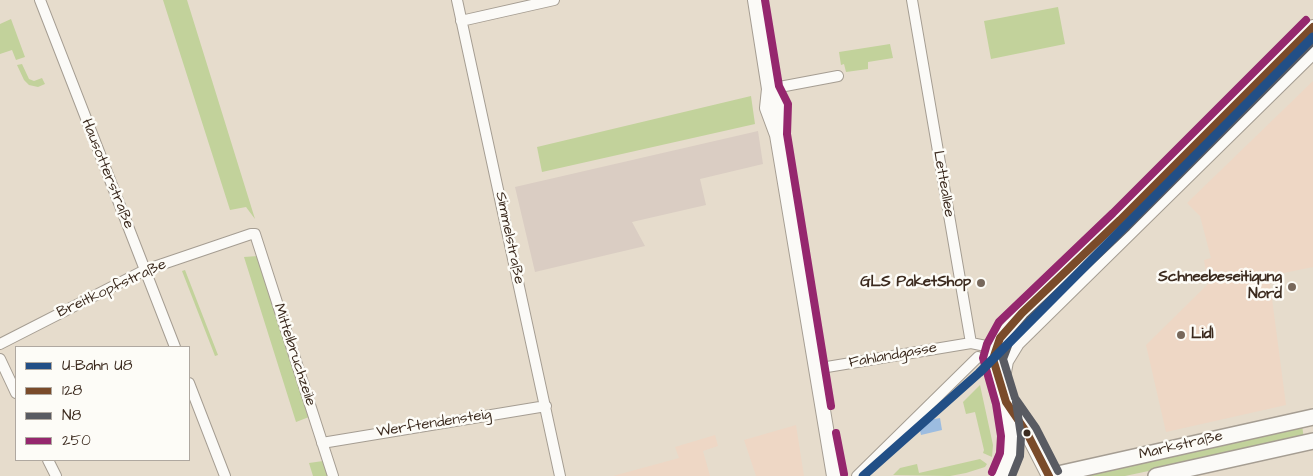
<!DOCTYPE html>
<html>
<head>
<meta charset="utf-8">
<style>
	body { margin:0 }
	#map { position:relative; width:1313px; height:476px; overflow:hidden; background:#e6dccc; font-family:"Architects Daughter",sans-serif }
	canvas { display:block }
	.legend { position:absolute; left:15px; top:346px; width:175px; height:115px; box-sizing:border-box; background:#fdfcf7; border:1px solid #afa8a0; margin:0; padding:6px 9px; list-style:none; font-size:15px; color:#3b2a1e }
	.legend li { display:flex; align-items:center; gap:10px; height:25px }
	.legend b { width:25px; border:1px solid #afa8a0 }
</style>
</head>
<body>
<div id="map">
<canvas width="1313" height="476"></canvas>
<ul class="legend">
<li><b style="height:6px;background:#224f86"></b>U-Bahn U8</li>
<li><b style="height:6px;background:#7a4b2a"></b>128</li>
<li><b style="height:6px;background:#595b62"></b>N8</li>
<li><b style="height:6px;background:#95276e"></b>250</li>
</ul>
</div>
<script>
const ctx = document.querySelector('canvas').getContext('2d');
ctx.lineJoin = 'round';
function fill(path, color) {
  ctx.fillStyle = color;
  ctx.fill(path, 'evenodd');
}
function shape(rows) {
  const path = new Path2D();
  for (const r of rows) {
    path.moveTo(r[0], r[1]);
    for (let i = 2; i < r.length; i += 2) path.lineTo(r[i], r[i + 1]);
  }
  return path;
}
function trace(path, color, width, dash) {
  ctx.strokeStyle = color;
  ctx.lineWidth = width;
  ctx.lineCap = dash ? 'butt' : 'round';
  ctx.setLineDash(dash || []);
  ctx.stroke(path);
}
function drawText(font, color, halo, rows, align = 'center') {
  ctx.font = font + ' "Architects Daughter",sans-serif';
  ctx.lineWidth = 5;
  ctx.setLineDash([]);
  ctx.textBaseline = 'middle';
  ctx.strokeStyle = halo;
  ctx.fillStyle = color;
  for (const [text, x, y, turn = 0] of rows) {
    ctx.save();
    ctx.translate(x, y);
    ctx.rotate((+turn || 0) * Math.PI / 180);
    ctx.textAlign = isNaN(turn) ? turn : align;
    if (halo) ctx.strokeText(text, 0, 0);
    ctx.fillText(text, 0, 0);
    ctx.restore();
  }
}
fill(shape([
	[1313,81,1313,267,1269,276,1286,405,1166,432,1146,345,1208,284,1204,260,1211,258,1200,216,1187,203],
	[796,425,804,476,756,476,744,440],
	[715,435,718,446,703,451,710,476,613,476,679,458,675,447]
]), '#eed7c5');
fill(shape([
	[758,131,763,164,700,179,706,205,632,222,645,246,535,272,515,187]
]), '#dacdc3');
fill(shape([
	[163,0,187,0,255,219,246,207,230,210],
	[1058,7,1065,44,991,59,984,21],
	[11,19,25,57,16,60,12,50,0,54,0,24],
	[890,44,893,58,868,62,868,69,846,72,844,64,841,65,839,52],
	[1285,62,1290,68,1239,116,1235,112],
	[22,64,29,79,34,81,42,78,45,84,38,87,29,85,24,80,17,65],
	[751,96,755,124,542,172,537,147],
	[1226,122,1230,126,1155,201,1150,196],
	[1145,201,1150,205,1079,274,1074,269],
	[258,256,309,417,296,422,244,257],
	[185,270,218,355,215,356,182,271],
	[1057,289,1060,293,1002,350,1014,329],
	[980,385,993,445,992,457,983,453,984,450,975,412,966,414,963,402],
	[1302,426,1304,438,1125,476,1084,476],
	[980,459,987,464,985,467,966,473,950,476,893,475,900,468,917,464,919,473],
	[323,461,328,476,313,476,309,463]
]), '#c2d29b');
fill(shape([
	[940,418,942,430,921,435,918,422]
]), '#9cbce0');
const street = shape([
	[40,0,175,347],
	[457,0,560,476],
	[912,0,971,343],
	[461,21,554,0],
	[769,89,838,76],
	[0,344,145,270,251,234,255,234,333,476],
	[0,359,16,393],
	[815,369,971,343,996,348],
	[189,383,225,476],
	[322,443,546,406],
	[48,460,56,476],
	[857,476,978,357]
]);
const secondary = shape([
	[755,0,769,89,767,108,777,135,834,476],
	[769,89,778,106,777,135],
	[1002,383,1006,361,1017,343,1313,52],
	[1001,476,1010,455,1011,436,1006,405],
	[1049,476,1027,433,1006,402,993,359,1000,338,1022,313,1120,220,1165,173,1313,27]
]);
const primary = shape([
	[1049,476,1313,417],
	[1156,476,1313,441]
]);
trace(street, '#a59d92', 12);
trace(secondary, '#a59d92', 16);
trace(primary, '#a59d92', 18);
trace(street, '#fbfaf7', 10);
trace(secondary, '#fbfaf7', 14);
trace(primary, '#fbfaf7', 15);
trace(shape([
	[1049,476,1027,433,1006,402,993,359,1000,338,1022,313,1120,220,1313,27]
]), '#7a4b2a', 8);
trace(shape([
	[1058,471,1036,428,1015,398,1003,359,1009,343,1029,320,1127,227,1313,41],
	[1012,476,1020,456,1021,436,1016,402]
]), '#595b62', 8);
trace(shape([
	[765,0,779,86,788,104,787,134,831,406],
	[836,433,844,474],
	[992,472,1000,453,1001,436,996,404,983,358,987,344,999,322,1113,213,1306,20]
]), '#95276e', 8);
trace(shape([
	[863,476,979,373,1313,37]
]), '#224f86', 9);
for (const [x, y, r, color] of [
	[981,283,5,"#77685b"],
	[1292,287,5,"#77685b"],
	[1181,335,5,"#77685b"],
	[1027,433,4.5,"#3b2a1e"]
]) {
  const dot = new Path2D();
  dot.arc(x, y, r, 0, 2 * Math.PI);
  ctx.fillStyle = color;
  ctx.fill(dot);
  trace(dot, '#fdfcf7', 2);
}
drawText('15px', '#3b2a1e', '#fdfcf7', [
	["Hausotterstraße",107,174,68],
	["Letteallee",943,184,80],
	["Simmelstraße",509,238,78],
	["Breitkopfstraße",112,289,-25],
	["Mittelbruchzeile",294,355,72],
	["Fahlandgasse",893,356,-10],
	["Werftendensteig",434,424,-9],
	["Markstraße",1181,446,-13]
]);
drawText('bold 15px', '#3b2a1e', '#fdfcf7', [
	["Schneebeseitigung",1282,278],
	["Nord",1282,295],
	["GLS PaketShop",971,283],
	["Lidl",1191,335,"left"]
], 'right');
</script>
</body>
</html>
